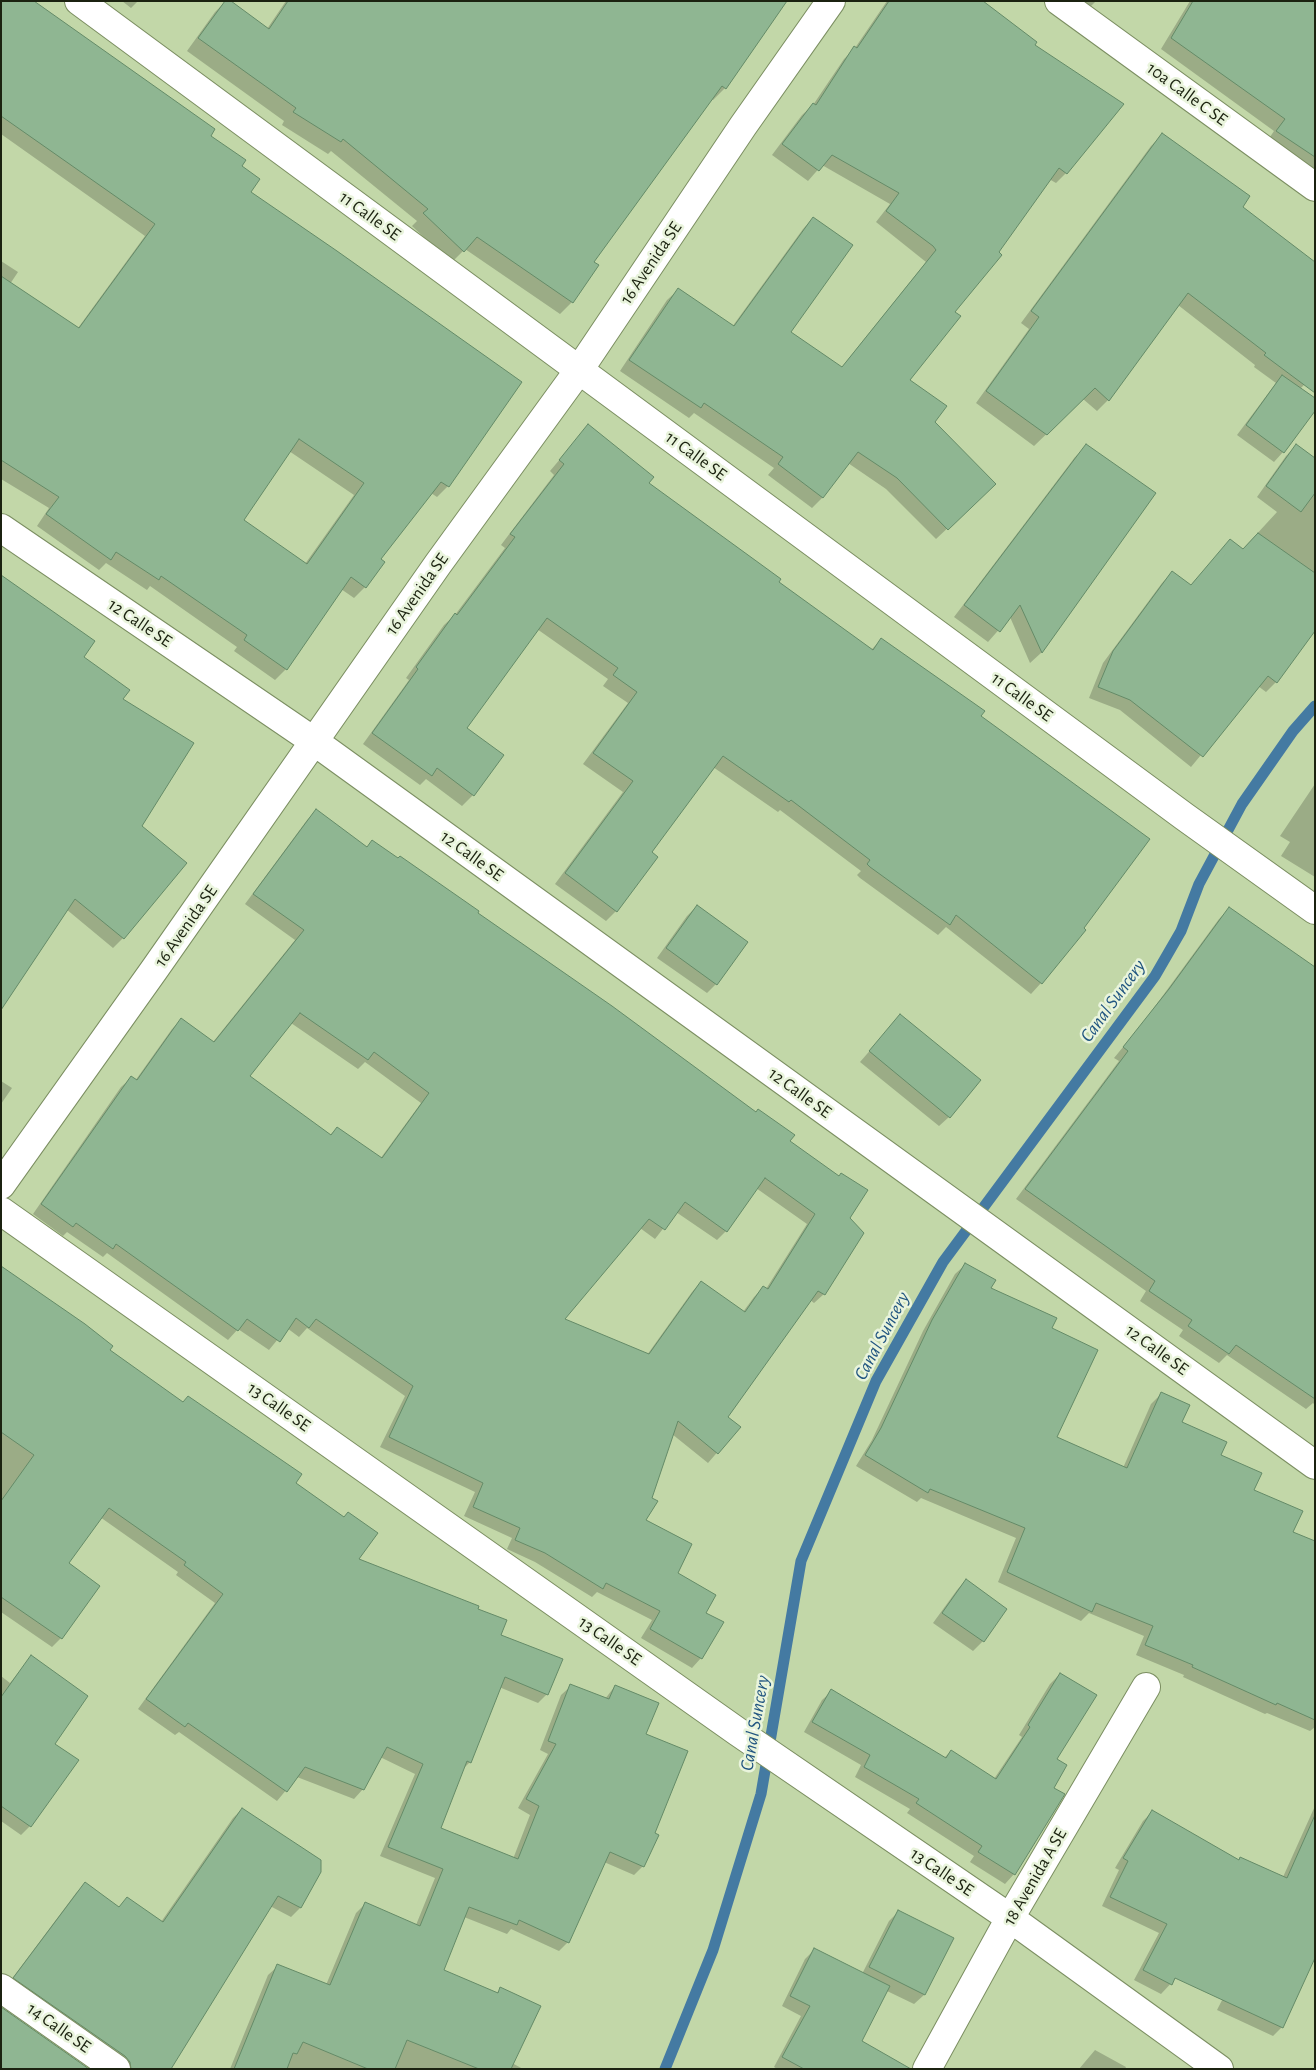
<!DOCTYPE html>
<html>
<head>
<meta charset="utf-8">
<style>
	body { margin:0 }
	#map { position:relative; width:1316px; height:2070px; overflow:hidden; background:#c2d7a8; font-family:"Alegreya Sans",sans-serif }
	canvas { display:block }
	.frame { position:absolute; inset:0; border:2px solid #1b2210; pointer-events:none }
</style>
</head>
<body>
<div id="map">
<canvas width="1316" height="2070"></canvas>
<div class="frame"></div>
</div>
<script>
const ctx = document.querySelector('canvas').getContext('2d');
ctx.lineJoin = 'round';
function fill(path, color) {
  ctx.fillStyle = color;
  ctx.fill(path, 'evenodd');
}
function shape(rows) {
  const path = new Path2D();
  for (const r of rows) {
    path.moveTo(r[0], r[1]);
    for (let i = 2; i < r.length; i += 2) path.lineTo(r[i], r[i + 1]);
  }
  return path;
}
function trace(path, color, width, dash) {
  ctx.strokeStyle = color;
  ctx.lineWidth = width;
  ctx.lineCap = dash ? 'butt' : 'round';
  ctx.setLineDash(dash || []);
  ctx.stroke(path);
}
function drawText(font, color, halo, rows, align = 'center') {
  ctx.font = font + ' "Alegreya Sans",sans-serif';
  ctx.lineWidth = 5;
  ctx.setLineDash([]);
  ctx.textBaseline = 'middle';
  ctx.strokeStyle = halo;
  ctx.fillStyle = color;
  for (const [text, x, y, turn = 0] of rows) {
    ctx.save();
    ctx.translate(x, y);
    ctx.rotate((+turn || 0) * Math.PI / 180);
    ctx.textAlign = isNaN(turn) ? turn : align;
    if (halo) ctx.strokeText(text, 0, 0);
    ctx.fillText(text, 0, 0);
    ctx.restore();
  }
}
fill(shape([
	[1,1,209,136,240,166,249,193,521,383,448,486,437,497,431,493,380,559,365,587,354,598,341,589,286,669,275,680,234,651,237,647,150,586,147,590,106,563,99,570,37,526,49,508,1,479,1,261,18,272,10,284,78,328,145,236,1,134],
	[289,451,354,495,305,564,242,521],
	[122,1,138,1,131,8],
	[226,1,267,29,286,1,785,1,725,88,713,100,711,99,592,262,572,302,560,314,465,249,451,263,412,226,417,221,331,151,328,154,282,125,284,121,187,51,215,12],
	[887,1,982,1,1033,45,1066,173,1056,183,1049,179,953,312,908,381,934,422,984,494,936,539,886,489,848,463,822,498,812,508,768,475,774,468,694,413,689,418,620,371,667,300,678,290,732,327,803,229,813,218,789,333,841,368,926,262,876,222,890,204,822,165,808,181,772,155,802,115,813,105,844,59,855,48],
	[1075,1,1096,1,1087,10],
	[1190,1,1315,1,1315,176,1266,143,1274,131,1161,49],
	[1162,135,1241,207,1304,385,1300,389,1283,452,1274,462,1237,435,1276,383,1254,367,1255,365,1178,305,1108,400,1097,411,1083,399,1034,446,976,403,1029,329,1021,323,1151,146],
	[588,426,647,483,778,582,871,650,881,640,980,716,1041,983,1031,994,946,927,938,935,860,878,857,875,861,871,780,810,778,812,713,767,650,852,616,911,606,921,555,884,623,792,583,764,628,703,603,686,608,679,537,629,465,729,502,755,473,795,462,806,426,779,420,785,363,744,409,680,406,678,444,625,455,615,505,548,501,545,554,475,550,471],
	[1087,446,1155,494,1041,653,1030,663,1010,617,988,642,954,617,1075,457],
	[1296,446,1315,459,1315,629,1276,682,1266,692,1258,686,1191,767,1120,710,1089,698,1103,663,1162,583,1172,573,1190,586,1230,540,1242,550,1277,512,1257,497,1286,456],
	[82,657,121,699,140,826,123,938,113,948,66,909],
	[1315,784,1315,877,1281,856,1290,842,1280,836],
	[316,811,366,848,372,842,476,913,789,1142,848,1218,824,1294,814,1303,810,1300,727,1418,739,1427,708,1463,672,1434,644,1520,676,1573,704,1613,701,1658,692,1668,641,1638,652,1620,597,1592,592,1597,535,1562,507,1549,512,1538,464,1516,475,1492,380,1447,405,1396,307,1328,299,1337,287,1328,269,1350,238,1329,228,1340,107,1253,103,1257,67,1232,63,1236,33,1214,121,1087,131,1078,135,1081,172,1029,181,1020,213,1042,295,940,245,904,307,820],
	[291,1023,358,1069,365,1062,421,1103,380,1159,337,1128,330,1135,248,1076],
	[756,1188,807,1224,766,1289,764,1287,754,1297,743,1312,701,1282,692,1292,647,1355,563,1319,640,1228,655,1239,676,1212,717,1240,726,1231],
	[697,906,716,984,707,993,657,958,687,916],
	[1229,909,1315,1236,1315,1405,1313,1403,1306,1409,1227,1355,1219,1363,1179,1336,1183,1330,1140,1301,1146,1291,1016,1199,1119,1061,1114,1058,1142,1024,1219,919],
	[900,1016,949,1117,939,1126,860,1062],
	[1,1081,12,1088,1,1104],
	[965,1265,989,1288,1051,1329,1055,1438,1123,1468,1151,1404,1161,1394,1180,1423,1219,1456,1292,1532,1315,1542,1315,1727,1310,1731,1267,1713,1265,1714,1183,1677,1184,1675,1136,1655,1144,1636,1089,1613,1081,1621,998,1582,1016,1538,921,1498,917,1502,856,1466,872,1440,923,1331,955,1274],
	[1,1267,108,1351,294,1483,357,1559,476,1610,547,1694,538,1703,499,1687,470,1762,462,1770,440,1829,513,1859,530,1815,518,1808,548,1754,540,1750,561,1695,571,1686,605,1699,615,1686,645,1735,653,1834,643,1866,634,1875,604,1862,568,1942,559,1951,511,1929,507,1934,464,1917,442,1971,496,1993,501,1989,512,2063,523,2069,230,2069,268,1975,278,1966,326,1985,356,1913,365,1904,416,1925,435,1878,380,1856,415,1774,380,1757,363,1789,354,1799,297,1777,277,1801,179,1732,175,1735,138,1709,215,1603,176,1575,178,1572,100,1517,67,1563,61,1638,52,1647,1,1612],
	[966,1580,1006,1609,983,1641,973,1651,933,1623,957,1590],
	[31,1657,53,1744,30,1826,21,1835,1,1821,1,1676,10,1683],
	[1060,1674,1052,1788,1014,1874,1005,1884,970,1862,974,1856,907,1813,910,1809,855,1777,861,1765,804,1732,822,1700,832,1691,944,1758,951,1751,994,1779,1022,1737,1019,1735,1050,1684],
	[1315,1806,1315,1949,1282,2027,1273,2036,1217,2010,1253,1939,1176,1978,1161,1994,1134,1980,1159,1933,1102,1906,1119,1870,1115,1868,1143,1821,1152,1812,1238,1861,1241,1858,1283,1877],
	[242,1809,300,1908,291,1917,270,1906,170,2069,119,2069,8,1984,76,1893,85,1884,118,1908,127,1898,161,1922,233,1818],
	[898,1912,952,1938,924,1995,914,2004,887,1991,860,2041,887,2069,777,2069,774,2067,801,2016,782,2006,805,1959,815,1949,862,1974,889,1921],
	[1095,2050,1126,2067,1125,2069,1079,2069]
]), '#0003');
trace(shape([
	[665,2069,713,1950,761,1794,801,1561,876,1381,943,1262,1155,976,1181,931,1199,884,1242,804,1293,731,1315,706]
]), '#447aa2', 11);
const building = shape([
	[1,1,34,1,215,129,211,136,246,160,242,166,260,179,251,192,337,251,522,382,449,487,441,482,381,559,385,562,366,588,351,577,287,670,244,640,247,635,161,576,159,580,116,552,111,560,46,514,59,497,1,460,1,276,79,328,155,224,1,116,1,1],
	[299,439,364,483,307,564,244,520,299,439],
	[225,1,231,1,269,29,288,1,787,1,726,89,722,86,594,262,599,265,573,303,477,237,464,252,423,213,428,209,343,139,341,142,293,112,296,108,198,38,225,1],
	[889,1,983,1,1037,42,1035,45,1124,104,1067,174,1059,168,999,252,1002,255,955,312,961,316,910,380,947,406,935,422,996,484,948,530,897,478,858,452,823,498,778,464,783,457,704,403,701,408,629,360,678,288,734,326,813,217,853,245,791,332,842,367,936,250,933,246,886,211,899,193,832,155,819,171,782,144,813,103,816,105,854,46,857,48,889,1],
	[1193,1,1315,1,1315,157,1276,131,1285,119,1171,38,1193,1],
	[1162,133,1250,196,1243,207,1315,262,1315,393,1264,355,1266,353,1188,293,1109,401,1095,388,1047,435,986,391,1039,317,1031,311,1162,133],
	[1282,375,1315,398,1315,411,1284,453,1246,425,1282,375],
	[588,424,654,477,649,483,781,579,779,582,873,650,881,638,985,711,981,716,1150,839,1084,928,1086,930,1042,984,956,915,950,925,870,867,867,864,870,860,791,800,789,802,723,756,652,852,658,857,617,912,565,873,633,781,593,753,637,692,613,675,618,668,547,618,467,728,504,755,474,796,437,768,432,776,372,733,418,669,416,667,455,613,457,615,515,537,510,534,564,464,559,460,588,424],
	[1086,444,1156,493,1042,653,1020,605,1000,632,964,605,1086,444],
	[1296,444,1315,458,1315,493,1301,512,1266,486,1296,444],
	[1258,533,1315,573,1315,631,1277,683,1268,676,1203,757,1130,700,1098,687,1113,651,1172,571,1191,585,1230,539,1243,549,1258,533],
	[1,575,95,641,84,657,130,690,123,699,194,743,142,826,187,863,124,939,75,899,1,1010,1,575],
	[316,809,367,847,372,840,398,858,400,856,479,911,478,913,612,1006,756,1112,758,1109,795,1135,790,1141,839,1176,841,1173,868,1190,850,1218,864,1233,825,1295,818,1291,728,1417,741,1427,718,1454,678,1421,652,1498,658,1501,646,1520,692,1544,678,1573,716,1595,706,1613,724,1622,702,1659,650,1629,660,1611,606,1583,603,1589,545,1553,515,1540,520,1528,473,1507,483,1483,389,1437,413,1386,316,1319,309,1328,296,1318,280,1342,247,1319,238,1331,116,1244,113,1249,76,1223,73,1227,41,1204,131,1076,137,1080,181,1018,214,1042,304,930,253,894,316,809],
	[300,1013,368,1060,374,1052,429,1093,382,1158,337,1127,331,1135,250,1076,300,1013],
	[765,1178,815,1214,768,1289,763,1286,745,1312,701,1281,649,1354,565,1319,649,1219,665,1230,685,1202,727,1232,765,1178],
	[697,905,748,942,717,985,666,948,697,905],
	[1229,907,1315,967,1315,1399,1236,1345,1229,1354,1188,1326,1192,1320,1149,1291,1155,1281,1025,1189,1128,1051,1123,1047,1169,989,1229,907],
	[900,1014,981,1080,950,1118,869,1051,900,1014],
	[965,1263,996,1280,991,1288,1057,1318,1052,1328,1098,1350,1057,1437,1127,1468,1161,1392,1190,1405,1182,1422,1227,1442,1221,1455,1262,1473,1254,1490,1303,1511,1293,1532,1315,1541,1315,1720,1277,1703,1276,1705,1192,1667,1193,1665,1145,1645,1153,1626,1096,1603,1092,1612,1007,1572,1025,1528,930,1489,928,1493,865,1455,881,1428,932,1320,965,1263],
	[1,1266,85,1324,113,1346,110,1350,183,1402,188,1396,302,1474,296,1483,344,1517,348,1512,378,1533,359,1559,479,1606,478,1609,507,1620,501,1635,563,1659,548,1695,505,1677,471,1763,467,1761,441,1828,518,1859,539,1806,526,1799,556,1744,548,1741,570,1684,609,1699,615,1685,659,1703,646,1734,688,1751,655,1833,659,1835,644,1867,610,1852,569,1943,519,1920,517,1925,469,1907,444,1970,498,1993,500,1987,541,2006,511,2069,479,2069,407,2040,395,2069,368,2069,303,2042,297,2054,293,2053,287,2069,234,2069,277,1964,330,1985,365,1902,420,1926,443,1869,388,1847,423,1764,387,1747,364,1790,305,1767,287,1792,188,1723,185,1727,146,1699,223,1594,184,1565,186,1562,109,1508,69,1563,100,1586,62,1639,1,1597,1,1501,34,1455,1,1432,1,1266],
	[966,1579,1007,1609,984,1642,942,1613,966,1579],
	[31,1655,88,1696,55,1744,79,1760,31,1827,1,1806,1,1697,31,1655],
	[1060,1673,1097,1695,1057,1759,1067,1765,1054,1788,1065,1794,1015,1875,978,1852,982,1846,916,1803,919,1799,864,1767,870,1755,812,1722,831,1689,946,1758,951,1750,996,1779,1030,1727,1028,1725,1060,1673],
	[242,1808,321,1860,321,1872,301,1908,278,1896,171,2069,131,2069,130,2062,125,2056,13,1978,85,1882,119,1907,127,1897,163,1922,242,1808],
	[1152,1810,1239,1860,1240,1857,1287,1878,1315,1815,1315,1958,1283,2028,1175,1978,1172,1985,1143,1970,1167,1924,1110,1897,1128,1861,1123,1858,1152,1810],
	[898,1910,954,1938,925,1995,869,1967,898,1910],
	[814,1948,890,1986,862,2041,911,2069,804,2069,782,2057,810,2006,790,1996,814,1948],
	[1,2007,89,2069,1,2069,1,2007]
]);
fill(building, '#8fb692');
trace(building, '#648a67', 1);
const minor = shape([
	[79,1,1185,817,1315,910],
	[1,528,315,742,1315,1465],
	[1,1185,154,970,438,564,579,370,743,126,831,1],
	[1,1211,738,1732,1010,1918,1219,2069],
	[1,1988,116,2069],
	[927,2069,1010,1918,1146,1687]
]);
const tertiary = shape([
	[1059,1,1315,187]
]);
trace(minor, '#7b8e61', 30);
trace(tertiary, '#7b8e61', 30);
trace(minor, '#fff', 28);
trace(tertiary, '#fff', 28);
drawText('18px', '#1b2210', '#e9f4dc', [
	["10a Calle C SE",1187,94,36],
	["11 Calle SE",370,216,36],
	["16 Avenida SE",651,263,-56],
	["11 Calle SE",696,456,36],
	["16 Avenida SE",417,594,-55],
	["12 Calle SE",140,623,34],
	["11 Calle SE",1022,697,36],
	["12 Calle SE",472,856,36],
	["16 Avenida SE",186,926,-55],
	["12 Calle SE",800,1093,36],
	["12 Calle SE",1157,1350,36],
	["13 Calle SE",279,1407,35],
	["13 Calle SE",610,1641,35],
	["13 Calle SE",942,1872,34],
	["18 Avenida A SE",1035,1877,-60],
	["14 Calle SE",59,2028,35]
]);
drawText('italic 19px', '#215580', '#e9f4dc', [
	["Canal Suncery",1113,1001,-54],
	["Canal Suncery",882,1336,-62],
	["Canal Suncery",755,1723,-80]
]);
</script>
</body>
</html>
